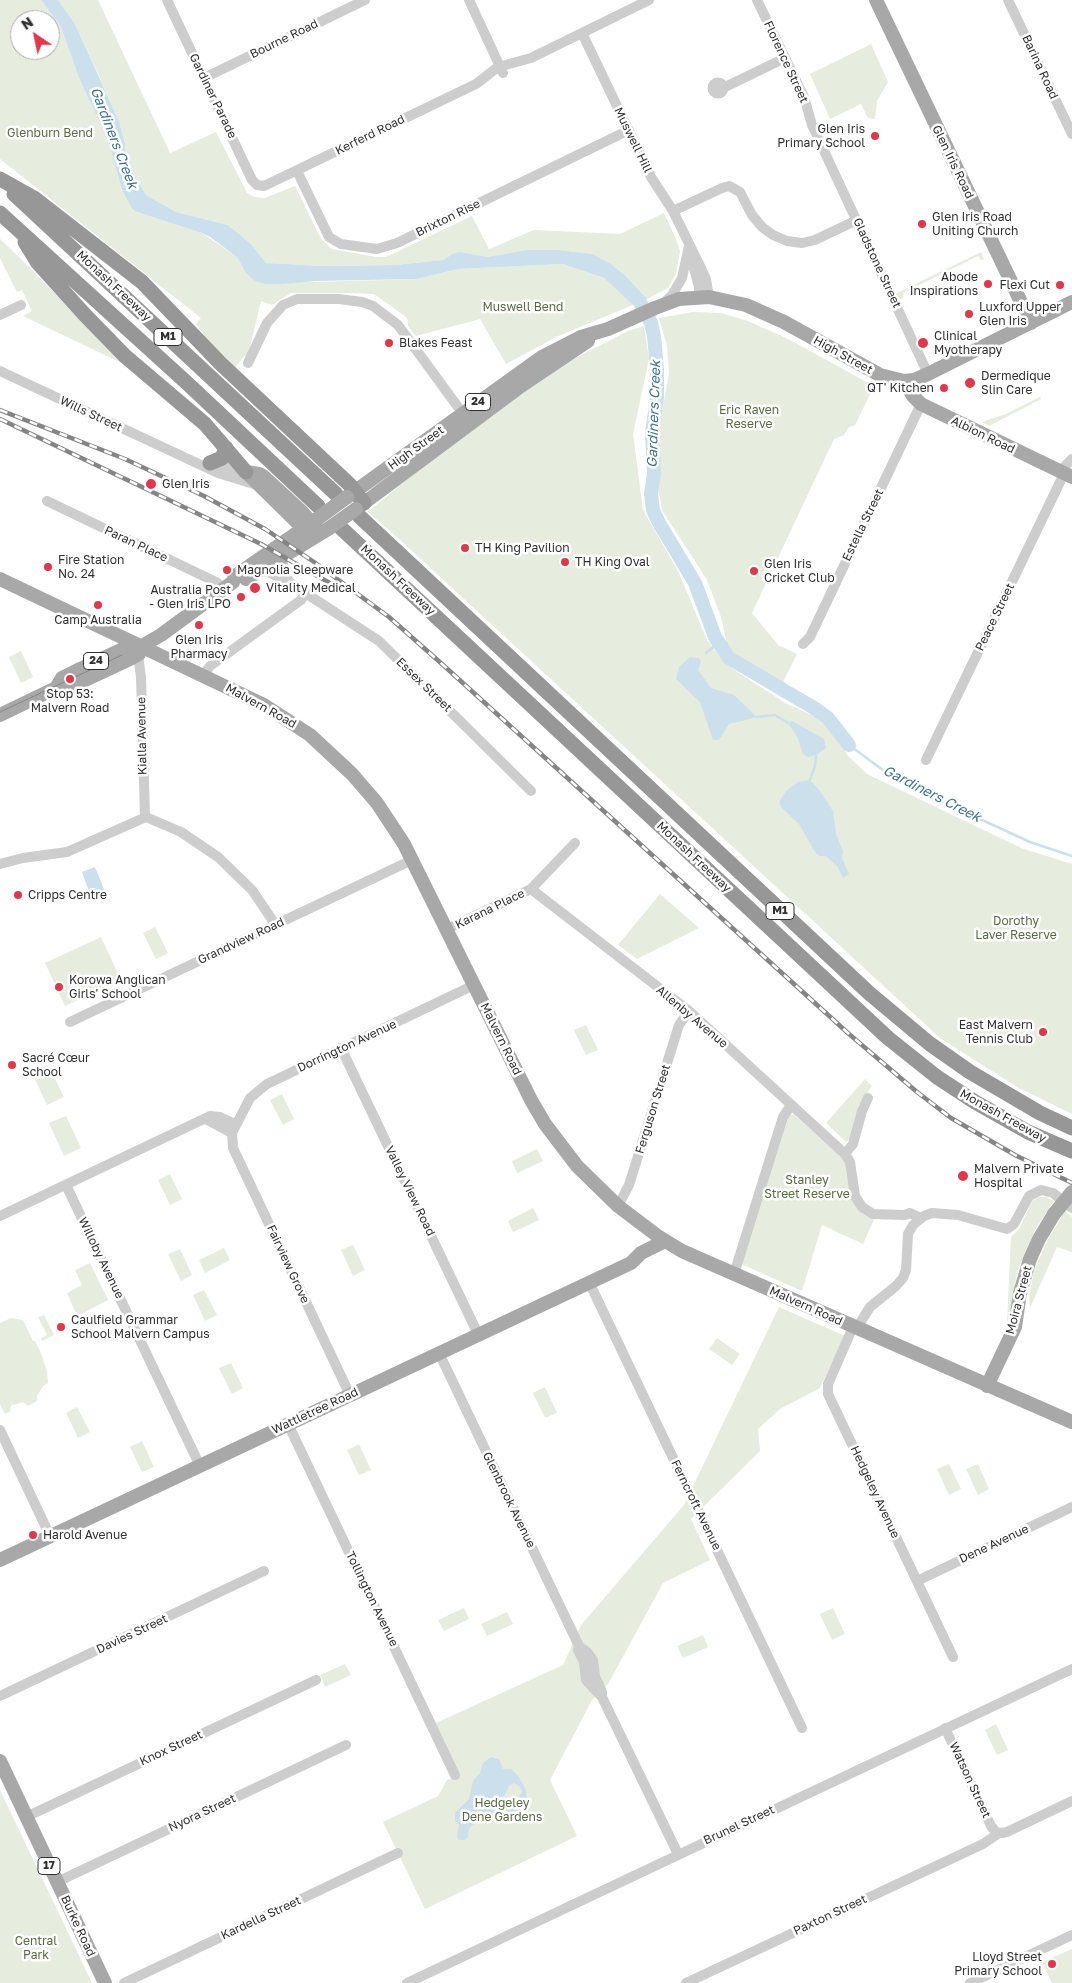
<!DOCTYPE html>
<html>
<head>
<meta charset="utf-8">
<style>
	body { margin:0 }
	#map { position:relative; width:1072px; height:1983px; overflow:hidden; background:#fff; font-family:"Golos Text",sans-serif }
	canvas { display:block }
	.north { position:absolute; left:10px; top:10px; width:50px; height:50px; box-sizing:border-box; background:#fff; border:1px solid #acacac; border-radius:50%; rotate:326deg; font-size:14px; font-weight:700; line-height:20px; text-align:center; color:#303030 }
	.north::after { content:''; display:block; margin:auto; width:18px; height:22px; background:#e1374b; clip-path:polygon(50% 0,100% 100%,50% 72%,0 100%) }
</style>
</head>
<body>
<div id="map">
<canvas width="1072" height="1983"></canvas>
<div class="north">N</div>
</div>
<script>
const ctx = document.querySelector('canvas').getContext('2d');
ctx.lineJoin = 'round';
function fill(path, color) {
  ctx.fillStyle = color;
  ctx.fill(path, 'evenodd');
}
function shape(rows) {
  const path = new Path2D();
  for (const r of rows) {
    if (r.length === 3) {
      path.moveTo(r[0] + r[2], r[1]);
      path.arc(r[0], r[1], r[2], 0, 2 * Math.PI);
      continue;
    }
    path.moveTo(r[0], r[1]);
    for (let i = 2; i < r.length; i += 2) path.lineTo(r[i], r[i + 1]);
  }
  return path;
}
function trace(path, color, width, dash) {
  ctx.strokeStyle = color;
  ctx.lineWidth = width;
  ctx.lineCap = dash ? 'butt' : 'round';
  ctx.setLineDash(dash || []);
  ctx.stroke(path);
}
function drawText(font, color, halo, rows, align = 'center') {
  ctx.font = font + ' "Golos Text",sans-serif';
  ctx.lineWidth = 5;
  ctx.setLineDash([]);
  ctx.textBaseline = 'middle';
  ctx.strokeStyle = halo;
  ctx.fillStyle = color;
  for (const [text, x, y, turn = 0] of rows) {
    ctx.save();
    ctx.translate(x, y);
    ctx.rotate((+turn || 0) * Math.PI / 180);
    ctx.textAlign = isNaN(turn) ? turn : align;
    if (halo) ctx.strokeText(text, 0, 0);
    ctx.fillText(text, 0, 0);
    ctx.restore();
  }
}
fill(shape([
	[0,0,41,0,61,27,79,78,108,140,122,190,132,209,137,212,202,233,237,257,244,269,306,282,388,280,417,279,458,269,563,264,604,278,633,305,556,337,506,364,480,319,416,336,408,326,408,320,406,317,374,294,349,293,291,293,272,305,261,301,248,355,244,356,235,368,205,337,196,323,201,318,0,159],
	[20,20,50,20,50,50,20,50],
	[58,0,98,0,170,153,216,132,247,193,254,197,265,198,295,186,321,239,332,249,376,257,386,257,472,216,489,249,534,230,620,234,664,213,676,239,680,251,676,274,668,288,647,299,625,275,611,264,593,254,558,250,526,250,487,257,473,256,465,253,452,254,443,260,395,265,323,266,266,263,251,244,228,225,176,212,146,195,126,160,125,144,119,121,100,78,75,24],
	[871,44,888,82,877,101,875,119,868,118,861,104,830,119,810,74],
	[0,239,20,258,126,365,23,316,32,311,22,290,17,292,0,258],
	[981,252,984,259,981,260,978,256,903,293,904,297,898,300,895,294],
	[693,312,721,313,748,321,788,339,874,386,855,425,848,428,844,435,834,439,752,613,778,645,797,654,783,682,735,656,727,644,721,617,707,580,662,510,659,492,658,435,669,373,667,346,659,318],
	[644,326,649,359,633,434,643,510,678,571,707,640,722,659,733,669,785,703,812,715,825,724,833,731,848,756,867,774,1021,848,1072,864,1072,1114,1017,1087,940,1038,399,539,368,512,422,467,554,369,628,331],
	[1040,397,1041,399,989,426,982,422,1006,414],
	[21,651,33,677,21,683,9,657],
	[660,894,699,928,637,959,618,945],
	[155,927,168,953,156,959,143,933],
	[101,937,121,980,65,1006,45,963],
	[586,1025,598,1050,586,1055,574,1030],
	[48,1065,64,1097,47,1105,32,1073],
	[865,1079,872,1086,858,1106,859,1109,849,1140,846,1142,826,1123],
	[282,1094,294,1119,283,1125,270,1100],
	[793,1114,845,1160,848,1182,875,1217,863,1244,822,1225,802,1291,741,1264,789,1115],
	[66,1116,81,1148,64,1156,49,1123],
	[537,1149,543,1161,517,1173,512,1161],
	[170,1174,182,1199,170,1205,158,1180],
	[1039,1197,1046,1197,1054,1201,1035,1230,1017,1272,1010,1316,1007,1322,1011,1237,1019,1229,1032,1201],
	[533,1208,539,1220,513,1232,508,1221],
	[1065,1211,1072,1217,1072,1252,1057,1247,1030,1308,1029,1296,1034,1271,1047,1241],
	[353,1245,365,1270,353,1276,341,1250],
	[224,1248,230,1260,205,1273,199,1260],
	[180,1249,192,1275,181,1281,168,1254],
	[90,1263,108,1300,77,1316,67,1293,82,1285,75,1270],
	[204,1290,217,1315,205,1321,193,1295],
	[779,1307,845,1336,820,1388,780,1409,758,1429,760,1451,691,1519,710,1560,663,1583,608,1684,592,1700,550,1780,577,1836,425,1909,383,1822,438,1796,447,1780,460,1774,436,1723,563,1665,581,1625,684,1505],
	[44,1315,54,1335,42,1341,41,1338,47,1335,38,1317],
	[11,1318,23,1320,33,1341,35,1341,41,1353,47,1372,48,1383,43,1386,37,1396,37,1401,28,1406,23,1402,12,1405,10,1408,11,1411,5,1414,0,1404,0,1323],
	[717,1338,740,1354,732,1365,709,1349],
	[231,1363,243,1388,232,1394,219,1368],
	[545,1387,557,1413,545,1418,533,1393],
	[77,1407,90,1432,78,1438,66,1413],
	[142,1441,154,1467,142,1472,130,1447],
	[359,1444,371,1470,359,1475,347,1450],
	[949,1464,961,1489,949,1495,937,1469],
	[978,1464,989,1489,978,1495,966,1469],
	[464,1608,469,1619,444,1631,438,1620],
	[833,1608,845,1634,832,1640,820,1614],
	[507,1612,513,1624,487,1636,481,1624],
	[703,1635,708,1647,683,1658,677,1646],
	[345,1664,351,1675,325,1687,320,1675],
	[996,1724,1008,1750,997,1755,985,1730],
	[0,1790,92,1983,0,1983],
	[1072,1949,1072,1983,1052,1983,1042,1962]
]), '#e6ecde');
fill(shape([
	[41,0,58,0,75,24,119,121,125,144,126,160,146,195,176,212,228,225,251,244,266,263,323,266,395,265,443,260,452,254,460,252,487,257,526,250,558,250,593,254,611,264,625,275,647,299,633,305,604,278,563,264,458,269,417,279,317,281,281,284,266,284,255,281,246,273,237,257,210,237,202,233,137,212,132,209,122,190,108,140,79,78,61,27],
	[690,657,699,658,701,662,698,670,711,688,734,695,757,717,729,724,719,740,713,740,700,702,676,679,679,667],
	[792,721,824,739,826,748,816,755,808,757,803,754,798,738,788,723],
	[810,780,820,791,833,811,836,834,843,851,842,858,849,874,843,878,837,866,826,856,820,856,815,852,799,824,782,808,779,802,786,791,798,782],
	[95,867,106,894,92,900,82,872],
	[491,1757,499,1759,503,1769,511,1769,519,1777,526,1790,527,1805,509,1814,493,1814,475,1822,469,1829,468,1837,465,1840,459,1840,457,1837,459,1825,455,1820,455,1813,469,1799,473,1781,480,1773,483,1763],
	[514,1783,520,1787,522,1792,513,1807,504,1811,494,1809,495,1803,504,1796,509,1786]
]), '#cbe0ec');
trace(shape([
	[706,653,718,643],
	[757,717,775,715,788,723],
	[849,745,891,776,956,808,1030,842,1072,856],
	[810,780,815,766,816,755]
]), '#cbe0ec', 2.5);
trace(shape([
	[628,290,640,302,645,311,651,323,654,336,657,369,657,398,652,433,654,473,651,494,653,510,659,523,695,583,715,637,729,658,814,708,828,718,849,745]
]), '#cbe0ec', 14);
trace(shape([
	[167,0,252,180,257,185,264,186,476,84,498,67,531,58,649,0],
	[469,0,503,73],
	[757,0,804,97,812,125,928,374],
	[1008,0,1072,134],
	[582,33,651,177,673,211,701,268,706,279,709,297],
	[204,78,365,0],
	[718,88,5.5],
	[723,88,785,58],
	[297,171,329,237,341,244,377,249,397,243,629,130],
	[673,211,722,188,729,186,740,192,752,215,762,227,773,235,787,241,802,243,815,240,857,220],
	[692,261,699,287,699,297],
	[664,303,672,295,682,278,689,246],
	[0,315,21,305],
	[248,363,267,323,283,305,297,299,339,299,362,302,373,306,398,325,466,418],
	[0,371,218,473,257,485],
	[209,463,246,472],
	[47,501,216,582,224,589],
	[283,556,283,571,290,583],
	[262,569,290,583,379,641,531,791],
	[803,644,810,637,921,404],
	[138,655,141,677,145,817],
	[203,675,210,666,301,600,306,593],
	[926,760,1061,480,1064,467,1072,459],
	[0,864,23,858,67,852,146,817,181,832,218,857,252,890,275,924],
	[531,889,689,1011,845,1154,850,1162,855,1196,862,1207,873,1214,905,1215,910,1213,921,1218],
	[447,929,531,889,575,843],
	[70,1022,412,860],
	[341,1048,478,1334],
	[206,1119,232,1133],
	[845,1154,853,1144,862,1111,868,1098],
	[66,1185,200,1466],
	[618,1206,629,1185,679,1025,689,1011],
	[0,1216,210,1116,220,1117,235,1124],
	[734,1274,783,1117,791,1105],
	[589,1282,802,1728],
	[853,1327,828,1384,828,1394,953,1657],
	[857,1328,870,1307,896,1286,903,1278,906,1270,908,1234,913,1225,924,1216,932,1213,958,1215,1007,1229,1014,1224,1029,1196,1041,1190,1053,1193,1072,1208],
	[439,1353,579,1646,578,1650,584,1662,586,1680,602,1697],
	[350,1395,233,1148,232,1133,250,1098,267,1084,474,985],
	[288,1424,455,1775],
	[0,1430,50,1536],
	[917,1581,1072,1507],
	[579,1646,587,1652,593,1660,595,1676,602,1692,602,1697,678,1854],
	[0,1696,264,1571],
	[945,1728,991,1826,996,1832,1002,1833,1007,1832,1072,1801],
	[26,1817,316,1680],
	[57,1882,346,1745],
	[124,1983,398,1853],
	[407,1983,1072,1669],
	[686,1983,983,1844,999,1833],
	[970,1983,1072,1935]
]), '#cdcdcd', 10);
trace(shape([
	[876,0,1031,323],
	[904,381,913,396,921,404,1072,477],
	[246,472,259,474,263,476,302,512,317,529],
	[246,472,309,534],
	[347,497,542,357,581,337,608,329,655,308,679,299,709,297,746,305,784,322,880,375,904,381,914,380,928,374,1072,302],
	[356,509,521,386,588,341],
	[0,579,264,705,310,735,352,774,377,803,404,844,531,1100,545,1124,577,1166,618,1206,659,1237,682,1251,1072,1422],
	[246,579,328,529],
	[56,688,66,689,130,659,139,654,142,646],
	[0,715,56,688,62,678,80,669,125,648,142,646,161,635,233,582,235,576,317,519],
	[987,1386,1015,1327,1020,1293,1030,1259,1039,1239,1054,1214],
	[0,1560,631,1263,641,1253,665,1241],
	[0,1761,105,1983]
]), '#a8a8a8', 14);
trace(shape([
	[0,179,34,198,142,282,221,364,350,485,364,503],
	[14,194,336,494],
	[0,213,187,383,318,506],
	[25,242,38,263,85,315,125,356,205,424,246,472],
	[210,463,222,458,226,448],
	[359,516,869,993,930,1044,970,1072,1040,1113,1072,1128],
	[341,528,888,1038,937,1077,975,1102,1028,1132,1072,1151]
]), '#979797', 15);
trace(shape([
	[0,712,122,655]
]), '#858585', 1);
const rail = shape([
	[0,410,125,459,204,496,265,529,314,562,389,617,442,664,849,1034,917,1092,951,1118,1015,1155,1072,1183],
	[0,419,261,544,335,586]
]);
trace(rail, '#858585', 4.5);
trace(rail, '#fff', 2.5, [8]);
trace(shape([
	[317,519,347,497],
	[328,529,356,509],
	[1054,1214,1072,1192]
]), '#a8a8a8', 14);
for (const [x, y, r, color] of [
	[875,136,5,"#e1374b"],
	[922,224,5,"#e1374b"],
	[988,284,5,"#e1374b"],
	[1060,285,5,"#e1374b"],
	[969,314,5,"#e1374b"],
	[389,343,5,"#e1374b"],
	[923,343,6,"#e1374b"],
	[970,383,6,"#e1374b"],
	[944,388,5,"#e1374b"],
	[151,484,6,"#e1374b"],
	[465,548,5,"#e1374b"],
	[565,562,5,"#e1374b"],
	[48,567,5,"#e1374b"],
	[227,570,5,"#e1374b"],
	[754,571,5,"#e1374b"],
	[255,588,6,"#e1374b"],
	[241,597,5,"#e1374b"],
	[98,605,5,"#e1374b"],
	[199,625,5,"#e1374b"],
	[70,679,5,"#e1374b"],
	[18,895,5,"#e1374b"],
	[59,987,5,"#e1374b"],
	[1043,1032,5,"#e1374b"],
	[12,1065,5,"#e1374b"],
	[963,1176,6,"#e1374b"],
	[61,1327,5,"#e1374b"],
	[33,1535,5,"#e1374b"],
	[1052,1964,5,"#e1374b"]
]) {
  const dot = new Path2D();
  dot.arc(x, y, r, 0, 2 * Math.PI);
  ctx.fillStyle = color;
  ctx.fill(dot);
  trace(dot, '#fff', 2);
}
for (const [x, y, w] of [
	[168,337,28],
	[478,402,25],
	[96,661,25],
	[780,911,28],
	[49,1866,22]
]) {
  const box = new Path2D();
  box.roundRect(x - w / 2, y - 8.5, w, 17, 4);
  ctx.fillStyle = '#fff';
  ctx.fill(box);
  trace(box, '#303030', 1);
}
drawText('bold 11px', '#303030', null, [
	["M1",168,337],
	["24",478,402],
	["24",96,661],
	["M1",780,911],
	["17",49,1866]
]);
drawText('12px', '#303030', '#fff', [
	["Bourne Road",284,39,-26],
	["Florence Street",786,62,65],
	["Barina Road",1040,67,65],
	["Gardiner Parade",213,96,64],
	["Kerferd Road",370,135,-26],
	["Muswell Hill",633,140,64],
	["Glen Iris Road",953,162,64],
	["Brixton Rise",448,218,-26],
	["Gladstone Street",877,263,65],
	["Monash Freeway",114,286,43],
	["High Street",843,355,29],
	["Wills Street",91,414,25],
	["Albion Road",983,435,26],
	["High Street",416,448,-36],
	["Estella Street",863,525,-64],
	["Paran Place",136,544,25],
	["Monash Freeway",398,580,43],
	["Peace Street",995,617,-64],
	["Essex Street",424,685,44],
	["Malvern Road",261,706,29],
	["Kialla Avenue",142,736,-91],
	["Monash Freeway",694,857,43],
	["Karana Place",490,909,-26],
	["Grandview Road",241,941,-25],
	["Allenby Avenue",692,1017,40],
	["Malvern Road",501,1039,64],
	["Dorrington Avenue",347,1046,-25],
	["Ferguson Street",653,1109,-73],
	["Monash Freeway",1003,1116,29],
	["Valley View Road",410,1191,64],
	["Willoby Avenue",101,1258,64],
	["Fairview Grove",288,1264,65],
	["Moira Street",1019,1300,-75],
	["Malvern Road",806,1306,24],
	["Wattletree Road",315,1411,-25],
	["Hedgeley Avenue",875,1492,65],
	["Glenbrook Avenue",509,1500,64],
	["Ferncroft Avenue",696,1505,64],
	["Dene Avenue",994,1544,-25],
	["Tollington Avenue",372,1599,64],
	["Davies Street",132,1634,-25],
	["Knox Street",171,1748,-25],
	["Watson Street",970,1780,65],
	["Nyora Street",202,1813,-25],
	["Brunel Street",739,1825,-25],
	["Paxton Street",830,1915,-25],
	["Kardella Street",261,1918,-25],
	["Burke Road",78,1926,65]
]);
drawText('12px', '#303030', '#fff', [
	["Glen Iris",865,129,"right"],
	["Primary School",865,143,"right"],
	["Glen Iris Road",932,217],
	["Uniting Church",932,231],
	["Abode",978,277,"right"],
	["Inspirations",978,291,"right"],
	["Flexi Cut",1050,285,"right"],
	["Luxford Upper",979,307],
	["Glen Iris",979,321],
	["Clinical",934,336],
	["Myotherapy",934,350],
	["Blakes Feast",399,343],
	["Dermedique",981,376],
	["Slin Care",981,390],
	["QT' Kitchen",934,388,"right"],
	["Glen Iris",162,484],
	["TH King Pavilion",475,548],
	["Fire Station",58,560],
	["No. 24",58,574],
	["TH King Oval",575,562],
	["Glen Iris",764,564],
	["Cricket Club",764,578],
	["Magnolia Sleepware",237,570],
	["Vitality Medical",266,588],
	["Australia Post",231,590,"right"],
	["- Glen Iris LPO",231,604,"right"],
	["Camp Australia",98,620,"center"],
	["Glen Iris",199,640,"center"],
	["Pharmacy",199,654,"center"],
	["Stop 53:",70,694,"center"],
	["Malvern Road",70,708,"center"],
	["Cripps Centre",28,895],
	["Korowa Anglican",69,980],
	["Girls' School",69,994],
	["East Malvern",1033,1025,"right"],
	["Tennis Club",1033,1039,"right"],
	["Sacré Cœur",22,1058],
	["School",22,1072],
	["Malvern Private",974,1169],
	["Hospital",974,1183],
	["Caulfield Grammar",71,1320],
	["School Malvern Campus",71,1334],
	["Harold Avenue",43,1535],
	["Lloyd Street",1042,1957,"right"],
	["Primary School",1042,1971,"right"]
], 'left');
drawText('12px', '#556b3e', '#fff', [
	["Glenburn Bend",50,133],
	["Muswell Bend",523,307],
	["Eric Raven",749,410],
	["Reserve",749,424],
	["Dorothy",1016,921],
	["Laver Reserve",1016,935],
	["Stanley",807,1180],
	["Street Reserve",807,1194],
	["Hedgeley",502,1803],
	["Dene Gardens",502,1817],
	["Central",36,1941],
	["Park",36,1955]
]);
drawText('italic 14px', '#3f7491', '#fff', [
	["Gardiners Creek",114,138,69],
	["Gardiners Creek",654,414,-88],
	["Gardiners Creek",932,794,27]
]);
</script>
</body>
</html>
